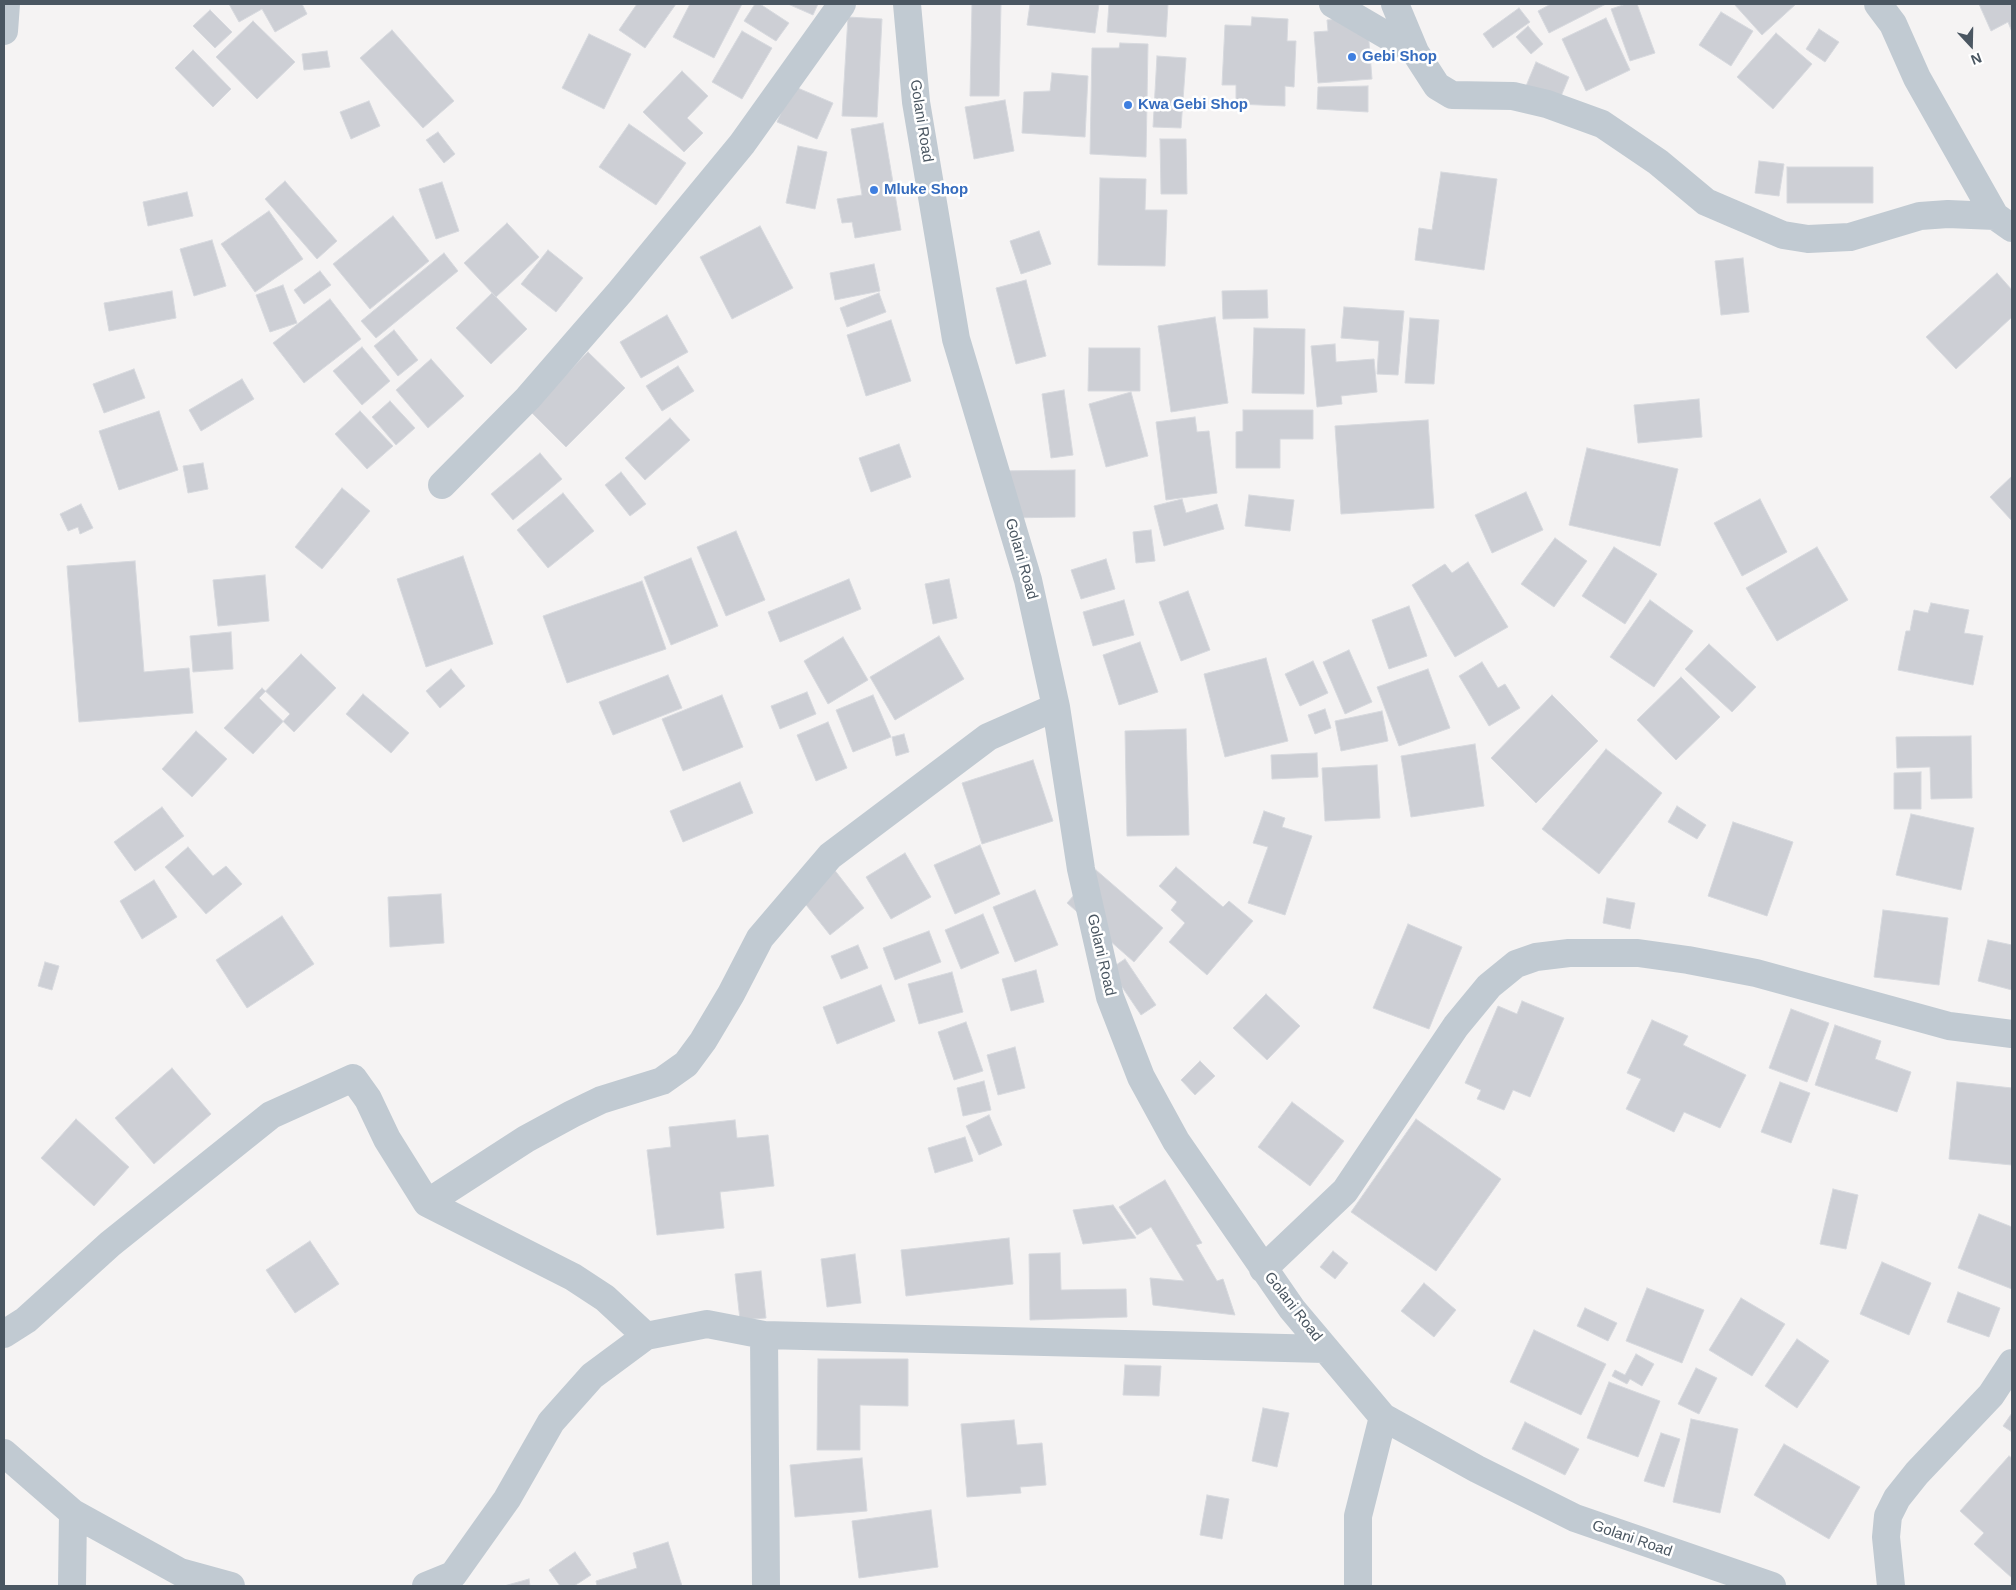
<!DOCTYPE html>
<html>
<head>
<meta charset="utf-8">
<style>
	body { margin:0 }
	#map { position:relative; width:2016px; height:1590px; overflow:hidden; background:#f5f3f3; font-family:Helvetica,sans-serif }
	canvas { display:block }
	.frame { position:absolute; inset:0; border:5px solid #4a5661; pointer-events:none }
	.north { position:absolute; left:1946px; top:20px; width:50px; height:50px; -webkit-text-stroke:4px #fff; paint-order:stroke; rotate:159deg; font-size:14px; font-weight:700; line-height:20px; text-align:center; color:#4a5661 }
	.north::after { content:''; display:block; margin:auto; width:18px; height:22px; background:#4a5661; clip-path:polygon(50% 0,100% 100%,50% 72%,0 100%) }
</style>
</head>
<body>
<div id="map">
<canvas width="2016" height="1590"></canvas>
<div class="frame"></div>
<div class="north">N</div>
</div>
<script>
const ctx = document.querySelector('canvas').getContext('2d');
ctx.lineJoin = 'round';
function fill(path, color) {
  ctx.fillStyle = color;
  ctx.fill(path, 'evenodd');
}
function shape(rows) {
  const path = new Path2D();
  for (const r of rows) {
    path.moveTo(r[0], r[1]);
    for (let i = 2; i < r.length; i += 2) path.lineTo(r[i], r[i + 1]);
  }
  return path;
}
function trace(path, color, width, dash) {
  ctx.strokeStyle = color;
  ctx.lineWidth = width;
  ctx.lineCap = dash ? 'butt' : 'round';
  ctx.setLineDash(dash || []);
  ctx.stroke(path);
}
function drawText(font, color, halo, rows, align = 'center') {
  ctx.font = font + ' Helvetica,sans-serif';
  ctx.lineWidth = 5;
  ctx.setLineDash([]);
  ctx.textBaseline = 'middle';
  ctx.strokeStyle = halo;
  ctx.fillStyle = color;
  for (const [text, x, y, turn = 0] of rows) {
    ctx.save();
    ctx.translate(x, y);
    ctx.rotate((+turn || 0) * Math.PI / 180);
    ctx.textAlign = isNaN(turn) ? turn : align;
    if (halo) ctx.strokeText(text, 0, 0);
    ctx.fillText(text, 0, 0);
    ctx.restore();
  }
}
const building = shape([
	[229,4,302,4,307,14,275,32,262,9,239,22,229,4],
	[637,4,676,4,645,48,619,30,637,4],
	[690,4,742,4,714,58,673,37,690,4],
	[755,4,760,4,789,23,776,41,744,21,755,4],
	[788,4,818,4,813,15,788,4],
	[972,4,1001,4,999,96,970,96,972,4],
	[1030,4,1099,4,1095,33,1027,25,1030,4],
	[1109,4,1168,4,1166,37,1107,32,1109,4],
	[1551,4,1606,4,1549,33,1538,11,1551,4],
	[1626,4,1637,4,1655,53,1630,61,1611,9,1626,4],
	[1734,4,1796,4,1762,35,1734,4],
	[1979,4,2012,4,2012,32,2008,22,1991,31,1979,4],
	[1519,8,1530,22,1493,48,1483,34,1519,8],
	[210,10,232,32,215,48,193,26,210,10],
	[1721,12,1753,31,1731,66,1699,45,1721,12],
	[848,17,882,19,877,117,842,116,848,17],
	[1252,17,1288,19,1287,41,1296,41,1294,87,1285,86,1285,106,1236,104,1236,85,1222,85,1225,25,1251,26,1252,17],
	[1367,17,1372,79,1318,83,1314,32,1328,31,1327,20,1367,17],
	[1606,18,1630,70,1586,91,1562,39,1606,18],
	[253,21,295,62,257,99,216,57,253,21],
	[1528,26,1543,44,1531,54,1516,37,1528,26],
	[1819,29,1839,42,1825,62,1806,49,1819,29],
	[392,30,454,101,423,128,360,58,392,30],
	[742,31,772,48,742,99,712,82,742,31],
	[1776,33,1812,64,1773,109,1737,77,1776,33],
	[589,34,631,54,604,109,562,88,589,34],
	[1120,43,1148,44,1146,157,1090,154,1092,48,1119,48,1120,43],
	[193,50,231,89,213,107,175,68,193,50],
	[327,51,330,67,304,70,302,54,327,51],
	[1157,56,1186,58,1181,128,1153,127,1157,56],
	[1536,62,1569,77,1559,101,1526,86,1536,62],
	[682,71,708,96,687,118,703,133,684,152,643,112,682,71],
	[1052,73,1088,76,1085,137,1022,133,1024,92,1050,91,1052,73],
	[793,86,833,103,817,139,777,122,793,86],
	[1368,86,1368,112,1317,109,1318,87,1368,86],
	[1005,100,1014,151,974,159,965,107,1005,100],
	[369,101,380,126,351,139,340,112,369,101],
	[883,123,901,230,855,238,852,222,842,223,837,199,862,195,851,129,883,123],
	[629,124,686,163,656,205,599,167,629,124],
	[438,132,455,154,444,163,426,140,438,132],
	[1160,139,1186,139,1187,194,1161,194,1160,139],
	[798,146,827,152,815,209,786,203,798,146],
	[1759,161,1784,164,1779,196,1755,193,1759,161],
	[1787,167,1873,167,1873,203,1787,203,1787,167],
	[1441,172,1497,179,1484,270,1415,260,1419,228,1432,230,1441,172],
	[1100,178,1146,179,1145,210,1167,210,1165,266,1098,265,1100,178],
	[285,181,337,241,317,259,265,199,285,181],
	[442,182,459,231,436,239,419,189,442,182],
	[187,192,193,216,148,226,143,202,187,192],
	[269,211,303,259,255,292,221,244,269,211],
	[393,216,429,261,370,309,333,264,393,216],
	[507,223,539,257,496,297,464,263,507,223],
	[760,226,793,288,732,319,700,257,760,226],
	[1039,231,1051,264,1021,274,1010,241,1039,231],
	[212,240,226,286,194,296,180,249,212,240],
	[548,250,583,278,556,312,521,284,548,250],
	[444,253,458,271,376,338,361,321,444,253],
	[1743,258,1749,312,1721,315,1715,261,1743,258],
	[874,264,880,291,835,300,830,273,874,264],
	[320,271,331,285,304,304,294,290,320,271],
	[1997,273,2012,290,2012,317,1956,369,1926,337,1997,273],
	[1026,280,1046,356,1016,364,996,288,1026,280],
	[283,285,297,323,270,332,256,295,283,285],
	[1267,290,1268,318,1223,319,1222,291,1267,290],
	[172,291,176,318,109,331,104,303,172,291],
	[492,293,527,329,491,364,456,328,492,293],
	[879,293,886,312,847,327,840,308,879,293],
	[330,299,361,339,304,383,273,343,330,299],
	[1344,307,1404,311,1398,375,1377,374,1379,341,1341,338,1344,307],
	[667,315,688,352,641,378,620,342,667,315],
	[1215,317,1228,403,1171,412,1158,326,1215,317],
	[1410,318,1439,320,1434,384,1405,383,1410,318],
	[891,320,911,381,866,396,847,335,891,320],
	[1254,328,1305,329,1304,394,1252,393,1254,328],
	[394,330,418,360,398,376,374,346,394,330],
	[1335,344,1336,362,1374,359,1377,392,1341,396,1342,404,1317,407,1311,346,1335,344],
	[362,347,390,381,362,405,333,371,362,347],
	[1089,348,1140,348,1140,391,1088,391,1089,348],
	[588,352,625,388,566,447,530,411,588,352],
	[431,359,464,396,428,428,396,390,431,359],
	[678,366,694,391,662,411,646,386,678,366],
	[134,369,145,398,104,413,93,384,134,369],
	[242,379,254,399,201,431,189,410,242,379],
	[1064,390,1073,455,1051,458,1042,394,1064,390],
	[1131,392,1148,456,1106,467,1089,404,1131,392],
	[1699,399,1702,437,1638,443,1634,405,1699,399],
	[390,401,415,428,396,445,372,417,390,401],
	[1243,410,1313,410,1313,439,1280,439,1280,468,1236,468,1236,432,1243,431,1243,410],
	[159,411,178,470,119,490,99,431,159,411],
	[360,411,393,446,367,469,335,434,360,411],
	[1195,417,1197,432,1209,431,1217,493,1166,500,1156,422,1195,417],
	[670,418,690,440,645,480,625,458,670,418],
	[1428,420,1434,508,1341,514,1335,426,1428,420],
	[899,444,911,477,871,492,859,458,899,444],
	[1587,448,1678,469,1660,546,1569,525,1587,448],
	[540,453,562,479,513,520,491,494,540,453],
	[203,463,208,489,188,493,183,466,203,463],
	[1075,470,1075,517,998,518,997,471,1075,470],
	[621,472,646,504,630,516,605,485,621,472],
	[2012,476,2012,521,1990,497,2012,476],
	[342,488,370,511,322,569,295,547,342,488],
	[1526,492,1543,530,1492,553,1475,515,1526,492],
	[563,493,594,531,548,568,517,530,563,493],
	[1249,495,1294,500,1290,531,1245,526,1249,495],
	[1182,499,1186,513,1217,504,1224,529,1164,546,1154,506,1182,499],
	[1760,499,1787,552,1742,576,1714,523,1760,499],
	[81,504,93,528,80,534,78,527,68,531,60,514,81,504],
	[1151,530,1155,561,1136,563,1133,532,1151,530],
	[736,531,765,600,726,616,697,547,736,531],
	[1555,538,1587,561,1554,607,1521,584,1555,538],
	[1614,547,1657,574,1625,624,1582,596,1614,547],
	[1817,547,1848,600,1777,641,1746,588,1817,547],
	[463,556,493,644,426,667,397,579,463,556],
	[691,558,718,626,671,645,644,577,691,558],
	[1106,559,1115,589,1081,599,1071,570,1106,559],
	[135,561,144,672,189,668,193,713,79,722,67,566,135,561],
	[1468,562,1508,627,1455,657,1412,585,1445,564,1452,573,1468,562],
	[265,575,269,621,218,626,213,580,265,575],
	[849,579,861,609,780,642,768,612,849,579],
	[949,579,957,618,933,624,925,584,949,579],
	[642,581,666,649,567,683,543,616,642,581],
	[1188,591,1210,650,1181,661,1159,602,1188,591],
	[1124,600,1134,635,1093,646,1083,612,1124,600],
	[1650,600,1693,631,1654,687,1610,657,1650,600],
	[1931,603,1969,610,1964,633,1983,636,1973,685,1898,670,1906,631,1910,631,1914,610,1928,613,1931,603],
	[1409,606,1427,656,1389,669,1372,620,1409,606],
	[231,632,233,669,193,672,190,636,231,632],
	[939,636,964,679,895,720,870,677,939,636],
	[843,637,868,680,828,704,804,661,843,637],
	[1140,642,1158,692,1119,705,1103,655,1140,642],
	[1709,644,1756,687,1732,712,1685,669,1709,644],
	[1349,650,1372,702,1345,714,1323,662,1349,650],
	[301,654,336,688,294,732,259,698,301,654],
	[1266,658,1288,741,1225,757,1204,674,1266,658],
	[1313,661,1328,693,1300,706,1285,674,1313,661],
	[1482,662,1498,688,1505,684,1520,708,1489,726,1459,676,1482,662],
	[451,669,465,686,440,708,426,691,451,669],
	[1428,669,1450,728,1399,746,1377,687,1428,669],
	[668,675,682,708,613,735,599,702,668,675],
	[1681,677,1720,717,1676,760,1637,720,1681,677],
	[262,688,290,714,253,754,224,728,262,688],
	[807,692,816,714,780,729,771,706,807,692],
	[363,694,409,733,391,753,346,714,363,694],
	[722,695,743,747,683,771,662,719,722,695],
	[873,695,891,737,853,752,836,710,873,695],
	[1552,695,1598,741,1536,803,1491,758,1552,695],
	[1325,709,1331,728,1315,734,1308,715,1325,709],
	[1382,711,1388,741,1341,751,1335,721,1382,711],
	[828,722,847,768,816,781,797,735,828,722],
	[1186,729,1189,835,1127,836,1125,731,1186,729],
	[196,731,227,759,192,797,162,769,196,731],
	[904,734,909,752,896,756,892,737,904,734],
	[1971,736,1972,798,1931,799,1930,767,1897,768,1896,737,1971,736],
	[1475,744,1484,806,1411,817,1401,756,1475,744],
	[1606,749,1662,793,1599,874,1542,829,1606,749],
	[1317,753,1318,777,1272,779,1271,755,1317,753],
	[1033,760,1053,821,982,844,962,783,1033,760],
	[1377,765,1380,818,1325,821,1322,768,1377,765],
	[1921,772,1921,809,1894,809,1894,773,1921,772],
	[740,782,753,813,683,842,670,811,740,782],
	[1677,806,1706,825,1697,839,1668,822,1677,806],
	[162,807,184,836,135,871,114,842,162,807],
	[1264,811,1285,818,1282,827,1312,836,1285,915,1248,903,1268,847,1253,843,1264,811],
	[1911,814,1974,828,1961,890,1896,875,1911,814],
	[1733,822,1793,842,1767,916,1708,896,1733,822],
	[980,845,1000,894,955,914,934,865,980,845],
	[188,847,213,876,226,866,242,884,206,914,165,867,188,847],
	[905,853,931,897,891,919,866,877,905,853],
	[830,864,864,908,830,935,795,891,830,864],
	[1176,867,1223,907,1229,901,1253,921,1207,975,1169,942,1185,923,1171,910,1177,902,1159,886,1176,867],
	[1096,870,1163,928,1134,962,1067,903,1096,870],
	[154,880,177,917,142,939,120,901,154,880],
	[1035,890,1058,945,1015,962,993,907,1035,890],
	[441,894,444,943,390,947,388,897,441,894],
	[1607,898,1635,903,1630,929,1603,923,1607,898],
	[1883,910,1948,918,1939,985,1874,977,1883,910],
	[983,914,999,953,961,969,945,930,983,914],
	[282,916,314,964,247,1008,216,960,282,916],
	[1408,924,1462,947,1429,1029,1373,1008,1408,924],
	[929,931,941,962,895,980,883,948,929,931],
	[1988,940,2012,945,2012,990,1978,981,1988,940],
	[858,945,868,968,841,979,831,956,858,945],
	[1125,959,1156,1005,1141,1015,1110,969,1125,959],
	[45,962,59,966,52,990,38,986,45,962],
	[1036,970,1044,1002,1011,1011,1002,979,1036,970],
	[952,972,963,1012,919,1024,908,984,952,972],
	[881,985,895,1021,837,1044,823,1007,881,985],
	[1266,994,1300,1026,1267,1060,1233,1028,1266,994],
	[1522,1001,1564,1018,1530,1097,1513,1090,1504,1110,1477,1099,1481,1090,1465,1083,1498,1006,1517,1014,1522,1001],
	[1791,1009,1829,1023,1807,1082,1769,1068,1791,1009],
	[1652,1020,1688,1036,1683,1045,1746,1075,1720,1128,1684,1112,1674,1132,1626,1109,1641,1079,1627,1073,1652,1020],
	[966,1022,983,1071,954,1080,938,1032,966,1022],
	[1835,1025,1881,1041,1875,1059,1911,1072,1897,1112,1815,1085,1835,1025],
	[1015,1047,1025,1088,998,1095,987,1055,1015,1047],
	[1200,1061,1215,1076,1195,1095,1181,1080,1200,1061],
	[172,1068,211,1114,154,1164,115,1118,172,1068],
	[984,1081,991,1110,963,1116,957,1088,984,1081],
	[1780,1082,1810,1093,1791,1143,1761,1132,1780,1082],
	[1957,1082,2012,1088,2012,1165,1949,1159,1957,1082],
	[1292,1102,1344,1141,1310,1186,1258,1147,1292,1102],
	[989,1115,1002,1145,979,1155,966,1126,989,1115],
	[76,1119,129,1167,94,1206,41,1158,76,1119],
	[1416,1119,1501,1179,1436,1271,1351,1212,1416,1119],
	[735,1120,737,1138,768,1135,774,1186,720,1192,724,1228,657,1235,647,1150,671,1147,669,1127,735,1120],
	[965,1137,973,1161,935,1173,928,1148,965,1137],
	[1165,1180,1202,1243,1196,1245,1217,1281,1223,1279,1235,1315,1153,1305,1150,1278,1184,1281,1151,1227,1137,1235,1119,1207,1165,1180],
	[1833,1189,1858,1195,1846,1249,1820,1244,1833,1189],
	[1113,1205,1136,1238,1083,1244,1073,1210,1113,1205],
	[1979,1214,2012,1227,2012,1289,1958,1268,1979,1214],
	[1009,1238,1013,1284,906,1296,901,1250,1009,1238],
	[310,1241,339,1284,295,1313,266,1270,310,1241],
	[1333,1251,1348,1263,1335,1279,1320,1267,1333,1251],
	[1060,1253,1061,1290,1126,1289,1127,1317,1030,1320,1029,1254,1060,1253],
	[855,1254,861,1303,827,1307,821,1259,855,1254],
	[1882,1262,1931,1283,1909,1335,1860,1314,1882,1262],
	[761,1271,766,1318,740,1320,735,1274,761,1271],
	[1424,1283,1456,1310,1434,1337,1401,1311,1424,1283],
	[1647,1288,1704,1310,1682,1363,1626,1341,1647,1288],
	[1958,1292,2000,1308,1989,1337,1947,1322,1958,1292],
	[1741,1298,1785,1324,1752,1376,1709,1350,1741,1298],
	[1585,1308,1617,1323,1608,1341,1577,1326,1585,1308],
	[1534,1330,1606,1364,1581,1415,1510,1382,1534,1330],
	[1797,1339,1829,1361,1797,1408,1765,1386,1797,1339],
	[1636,1354,1654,1364,1642,1386,1630,1379,1627,1384,1612,1376,1615,1370,1625,1375,1636,1354],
	[818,1359,908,1359,908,1406,860,1405,860,1450,817,1450,818,1359],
	[1125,1365,1161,1366,1159,1396,1123,1395,1125,1365],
	[1696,1368,1717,1378,1699,1414,1678,1404,1696,1368],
	[1609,1382,1660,1401,1638,1457,1587,1438,1609,1382],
	[1263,1408,1289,1413,1277,1467,1252,1461,1263,1408],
	[2012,1413,2012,1432,2003,1426,2012,1413],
	[1691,1419,1738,1429,1720,1513,1673,1502,1691,1419],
	[1014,1420,1017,1445,1042,1443,1046,1485,1020,1487,1021,1493,967,1497,961,1424,1014,1420],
	[1525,1422,1579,1449,1565,1475,1512,1449,1525,1422],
	[1661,1433,1680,1439,1664,1487,1644,1481,1661,1433],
	[1784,1444,1860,1487,1829,1539,1754,1495,1784,1444],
	[2009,1456,2012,1458,2012,1578,1974,1544,1984,1533,1960,1511,2009,1456],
	[862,1458,867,1511,795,1517,790,1465,862,1458],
	[1207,1495,1229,1499,1222,1539,1200,1535,1207,1495],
	[931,1510,938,1567,859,1578,852,1521,931,1510],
	[668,1542,682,1586,597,1586,596,1581,637,1568,633,1553,668,1542],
	[575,1552,591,1575,574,1586,560,1586,549,1570,575,1552],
	[529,1579,530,1586,504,1586,529,1579]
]);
fill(building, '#cdcfd5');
trace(building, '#d7d9de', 1);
trace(shape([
	[907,4,916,102,956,339,1028,580,1056,707,1081,869,1110,997,1141,1077,1176,1141,1292,1309,1383,1417,1477,1469,1575,1518,1772,1586],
	[1333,4,1415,52,1437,86,1452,95,1513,96,1547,104,1602,124,1658,162,1706,202,1783,235,1808,239,1850,237,1920,216,1948,214,1995,216,2012,228],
	[1395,4,1415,52],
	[1878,4,1893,24,1917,78,1995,216],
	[4,31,6,4],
	[442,485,528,398,620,292,742,144,842,4],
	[427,1203,526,1139,572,1114,601,1100,662,1081,686,1064,703,1041,731,994,760,938,830,856,988,737,1056,707],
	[1263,1269,1345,1191,1456,1026,1489,986,1516,964,1536,957,1569,953,1638,953,1688,960,1756,973,1949,1026,2012,1034],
	[4,1334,26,1320,110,1244,271,1115,353,1078,368,1099,387,1139,427,1203,573,1277,605,1298,646,1336],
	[764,1335,766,1586],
	[4,1453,73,1513,180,1572,231,1586],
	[72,1586,73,1513],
	[426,1586,453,1575,507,1499,551,1422,592,1376,646,1336,707,1324,764,1335,1325,1349],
	[1358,1586,1358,1516,1383,1417],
	[1891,1586,1886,1537,1888,1516,1897,1498,1917,1473,1991,1395,2012,1363]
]), '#c1cad2', 28);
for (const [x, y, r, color] of [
	[1352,57,5,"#3f7fe0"],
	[1128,105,5,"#3f7fe0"],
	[874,190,5,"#3f7fe0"]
]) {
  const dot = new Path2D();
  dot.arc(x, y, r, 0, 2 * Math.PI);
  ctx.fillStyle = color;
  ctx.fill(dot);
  trace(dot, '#fff', 2);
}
drawText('bold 15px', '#366cbe', '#fff', [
	["Gebi Shop",1362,57],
	["Kwa Gebi Shop",1138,105],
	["Mluke Shop",884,190]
], 'left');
drawText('15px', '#4a5661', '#fff', [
	["Golani Road",921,121,81],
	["Golani Road",1021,559,74],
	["Golani Road",1101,955,77],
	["Golani Road",1293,1307,52],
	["Golani Road",1632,1539,19]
]);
</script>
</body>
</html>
